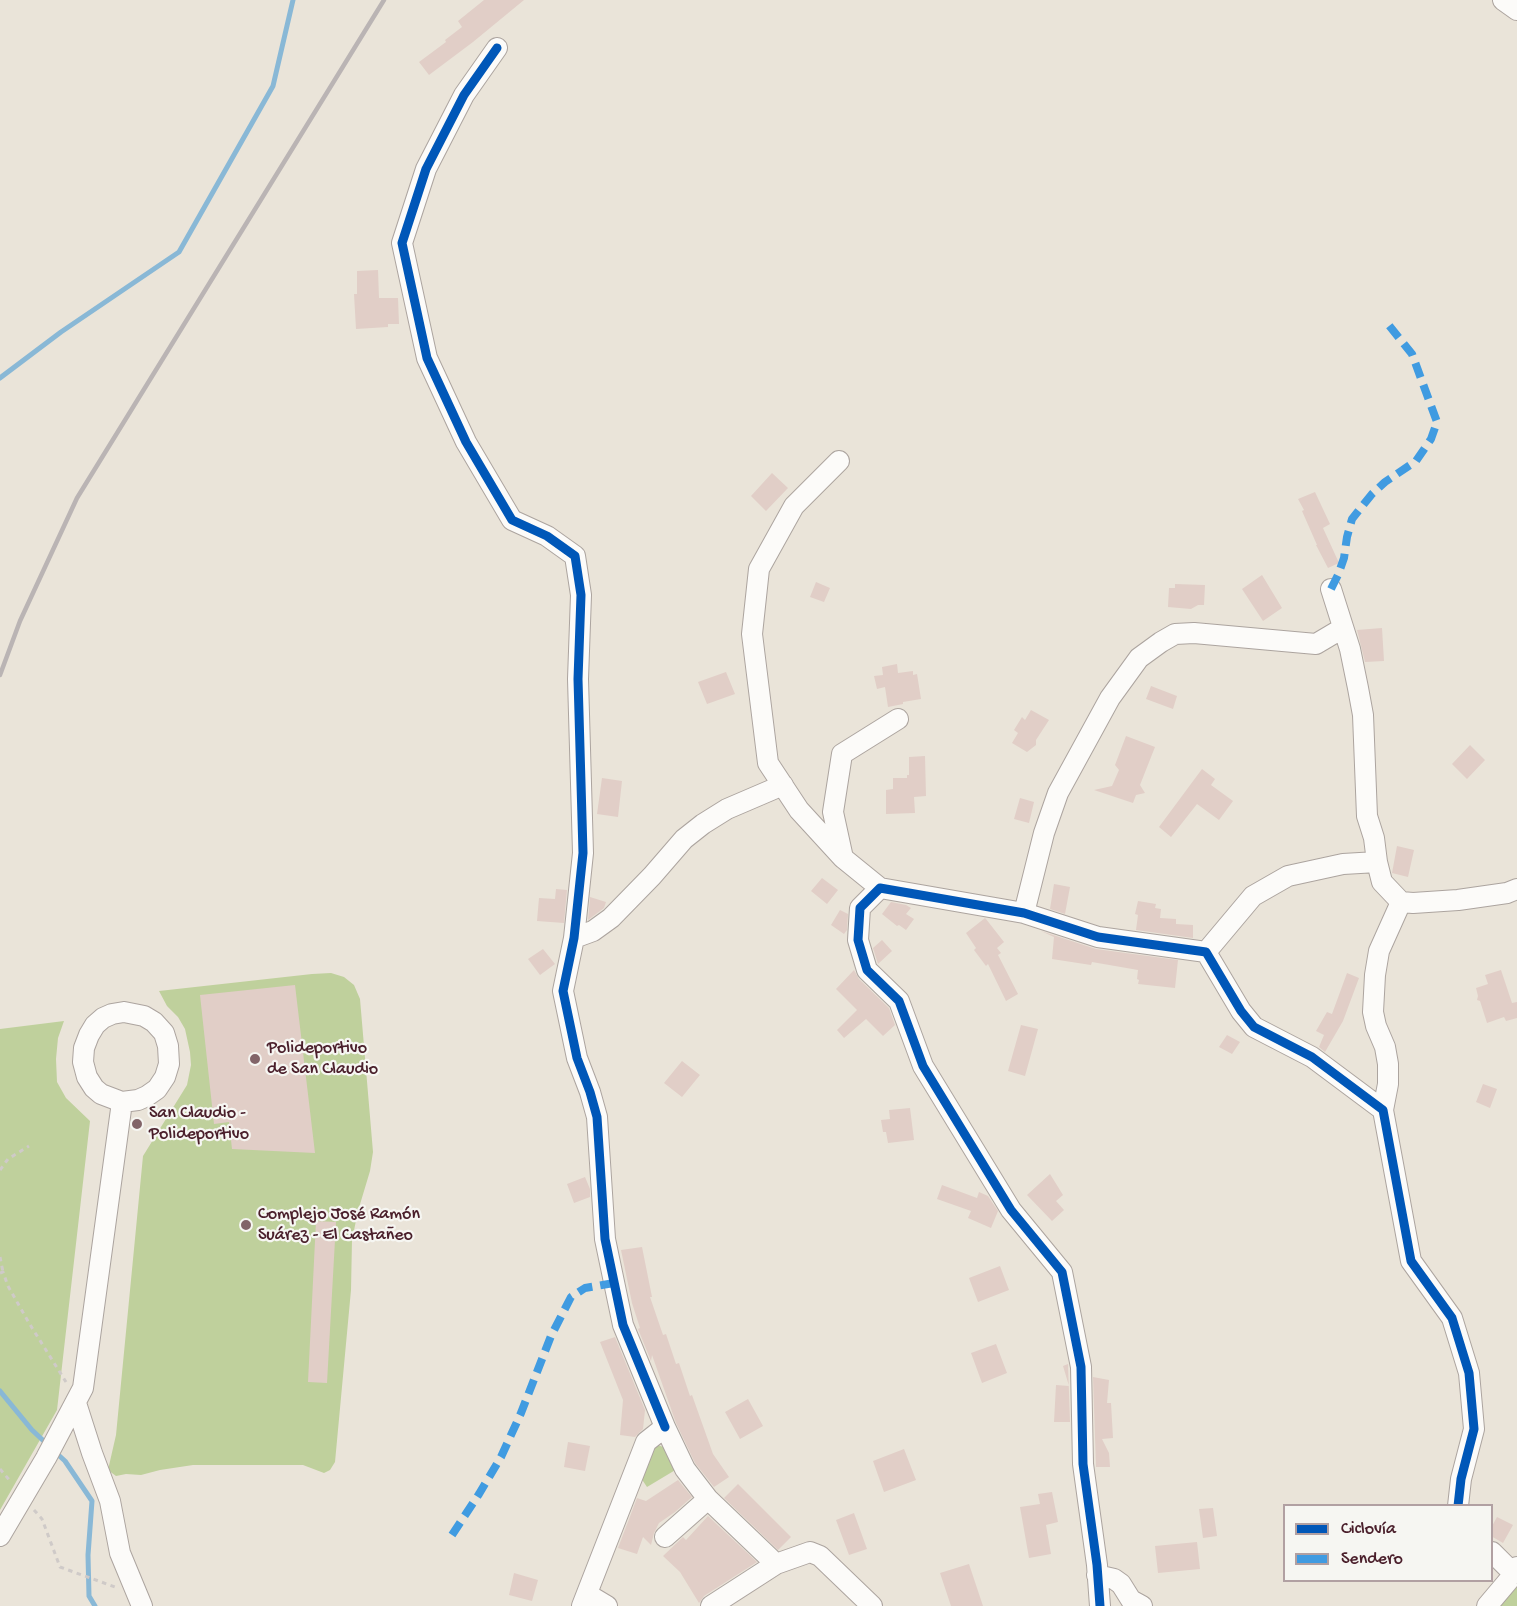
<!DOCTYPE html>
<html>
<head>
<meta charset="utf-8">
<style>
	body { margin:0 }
	#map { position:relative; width:1517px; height:1606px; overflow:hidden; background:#eae4d9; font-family:"Gochi Hand",sans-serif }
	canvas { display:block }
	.legend { position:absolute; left:1283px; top:1504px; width:210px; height:78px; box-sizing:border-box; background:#f6f6f2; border:2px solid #b1a0a2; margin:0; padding:8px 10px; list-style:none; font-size:18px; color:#4a1f2b }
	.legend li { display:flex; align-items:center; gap:12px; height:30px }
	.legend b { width:30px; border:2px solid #b1a0a2 }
</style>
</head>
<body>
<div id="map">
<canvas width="1517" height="1606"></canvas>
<ul class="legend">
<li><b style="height:8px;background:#0057b8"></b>Ciclovía</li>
<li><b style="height:8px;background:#409be1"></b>Sendero</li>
</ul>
</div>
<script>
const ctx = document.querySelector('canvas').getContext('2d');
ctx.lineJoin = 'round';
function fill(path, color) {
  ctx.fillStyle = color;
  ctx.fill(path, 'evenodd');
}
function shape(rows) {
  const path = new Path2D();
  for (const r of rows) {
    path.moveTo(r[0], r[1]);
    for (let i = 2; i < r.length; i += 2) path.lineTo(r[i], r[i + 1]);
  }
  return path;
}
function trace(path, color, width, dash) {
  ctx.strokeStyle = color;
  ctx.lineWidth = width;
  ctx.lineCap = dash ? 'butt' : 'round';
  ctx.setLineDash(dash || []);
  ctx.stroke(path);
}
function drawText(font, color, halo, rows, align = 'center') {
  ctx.font = font + ' "Gochi Hand",sans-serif';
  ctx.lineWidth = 4.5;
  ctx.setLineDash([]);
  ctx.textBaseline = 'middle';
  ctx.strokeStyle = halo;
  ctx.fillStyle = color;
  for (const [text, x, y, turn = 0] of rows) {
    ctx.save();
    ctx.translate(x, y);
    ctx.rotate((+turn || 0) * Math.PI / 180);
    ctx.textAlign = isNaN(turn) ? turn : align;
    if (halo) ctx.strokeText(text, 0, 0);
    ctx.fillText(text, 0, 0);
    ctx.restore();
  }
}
fill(shape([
	[331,973,344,977,354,985,360,999,373,1152,370,1171,358,1211,352,1240,351,1290,335,1462,330,1470,324,1473,303,1465,193,1465,160,1470,141,1475,126,1474,116,1476,108,1470,116,1435,143,1156,187,1085,191,1065,190,1052,185,1029,178,1017,167,1006,159,991,312,974],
	[64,1021,58,1038,56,1059,57,1082,66,1098,90,1121,57,1410,0,1510,0,1029],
	[655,1444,666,1448,677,1469,647,1487,639,1475],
	[1517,1585,1517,1606,1500,1606]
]), '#bfd09c');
trace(shape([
	[0,378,61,332,179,252,273,86,293,0],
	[0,1391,32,1430,48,1445],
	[54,1451,65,1461,92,1501,88,1555,89,1596,95,1606]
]), '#89b8d6', 5);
fill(shape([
	[484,0,524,0,473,42,429,75,419,62,446,42,445,40,462,27,458,21],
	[378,270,379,298,398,298,399,324,388,324,388,327,356,329,354,294,357,294,357,271],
	[772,473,788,488,766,511,751,496],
	[1315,492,1330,524,1323,528,1339,563,1328,568,1316,545,1317,545,1302,511,1304,510,1298,499],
	[1262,575,1282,608,1263,621,1242,589],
	[816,582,830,588,824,602,810,597],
	[1175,584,1205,585,1204,605,1198,605,1191,609,1168,607,1169,588,1175,588],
	[1382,628,1384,661,1365,662,1357,630],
	[897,664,898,673,913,671,913,675,917,674,921,699,903,702,903,704,888,707,885,687,877,689,874,676,883,675,882,667],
	[726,672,735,694,707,704,698,682],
	[1151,686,1177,696,1173,709,1146,699],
	[1031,710,1049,720,1036,740,1036,745,1027,752,1012,743,1018,733,1014,730,1022,717,1025,720],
	[1126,736,1155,747,1140,785,1145,793,1136,795,1133,803,1094,790,1112,786,1119,770,1115,765],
	[1470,745,1485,760,1467,779,1452,764],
	[925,756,926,796,914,797,915,813,886,814,886,790,893,789,893,778,907,778,907,775,909,775,909,757],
	[1202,769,1215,779,1211,785,1233,801,1219,820,1197,804,1171,837,1159,827],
	[602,778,622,781,618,817,597,814],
	[1020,798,1034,802,1029,823,1014,819],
	[1397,846,1414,850,1408,877,1392,873],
	[822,878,838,890,827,904,811,891],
	[1054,884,1070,887,1065,914,1050,909],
	[556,889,567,890,564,923,537,921,539,898,555,899],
	[590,897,606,902,604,908,588,920],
	[1138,901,1156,904,1155,908,1161,909,1160,918,1176,919,1176,924,1193,925,1193,938,1136,930,1138,915,1135,914],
	[891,902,906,905,911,908,906,914,914,919,906,930,899,925,897,926,882,914],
	[840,910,848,914,847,930,844,934,831,925],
	[985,918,986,919,1004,942,997,948,1001,953,998,955,1018,994,1006,1001,988,964,986,966,974,950,976,948,966,933],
	[1041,931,1096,949,1178,960,1175,988,1138,984,1139,980,1137,979,1138,970,1092,962,1091,965,1052,959,1054,937],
	[882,940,892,951,878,964,873,948],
	[543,949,555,964,540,975,528,959],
	[854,970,859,979,889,1008,895,1025,883,1036,866,1019,844,1038,837,1030,857,1010,836,989],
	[1501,970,1512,1003,1517,1002,1517,1018,1506,1021,1504,1017,1487,1023,1480,1001,1477,1000,1478,996,1476,988,1488,984,1485,975],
	[1347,973,1359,978,1343,1021,1325,1052,1319,1047,1324,1035,1316,1031,1327,1012,1332,1014],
	[295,985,315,1153,232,1149,229,1122,214,1124,200,995],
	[1021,1025,1038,1029,1025,1076,1008,1071],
	[1227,1035,1240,1042,1232,1054,1219,1047],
	[682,1061,700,1075,682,1097,664,1083],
	[1483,1084,1497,1089,1490,1108,1476,1102],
	[910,1108,914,1140,888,1143,886,1132,883,1132,881,1120,890,1119,889,1110],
	[1050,1174,1063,1195,1056,1201,1064,1210,1052,1221,1027,1195],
	[585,1177,590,1189,590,1197,574,1203,567,1184],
	[942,1185,977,1198,979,1192,988,1196,998,1211,991,1228,968,1218,971,1211,937,1199],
	[316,1221,336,1222,327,1383,308,1382],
	[642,1247,652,1297,650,1297,663,1335,666,1334,676,1364,679,1363,690,1396,692,1395,713,1454,729,1477,714,1487,695,1463,676,1423,652,1355,651,1361,638,1329,640,1328,632,1303,621,1250],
	[1000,1266,1009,1290,978,1302,969,1278],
	[615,1337,645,1410,643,1429,635,1437,620,1435,623,1400,600,1342],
	[996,1344,1007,1373,982,1383,971,1353],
	[1068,1364,1070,1422,1054,1422,1056,1385,1069,1386,1063,1366],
	[1093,1377,1109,1380,1107,1403,1111,1403,1113,1438,1102,1439,1109,1453,1110,1467,1096,1467],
	[748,1399,763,1426,740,1439,725,1412],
	[568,1442,590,1446,585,1471,564,1467],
	[904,1449,916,1480,884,1492,873,1461],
	[678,1480,692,1497,675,1512,659,1523,654,1533,651,1545,643,1537,637,1554,618,1548,637,1498,646,1501],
	[738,1484,791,1537,778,1550,724,1498],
	[1052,1492,1058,1522,1046,1525,1051,1554,1029,1558,1020,1507,1040,1504,1038,1494],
	[1213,1508,1217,1536,1203,1538,1199,1509],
	[854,1513,867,1549,849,1555,836,1520],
	[708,1516,757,1562,704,1596,699,1603,680,1572,663,1556,683,1537,686,1540],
	[1497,1517,1513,1525,1503,1543,1491,1536,1491,1528],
	[1197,1542,1200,1569,1158,1573,1155,1546],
	[969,1564,983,1606,951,1606,940,1573],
	[514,1573,538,1580,532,1601,509,1595]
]), '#e1cec7');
const minor = shape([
	[1503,0,1517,10],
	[497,48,464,95,426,169,402,243,427,358,466,442,512,520,547,536,575,556,581,595,578,679,583,853,574,938,563,991,577,1058,590,1092,597,1117,605,1239,623,1325,665,1427],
	[839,461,794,506,759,569,752,634,768,763,799,810,843,858],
	[1331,589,1350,649,1358,688,1363,715,1367,816,1374,838,1377,862,1382,882,1401,902,1379,951,1375,975,1373,1012,1376,1026,1385,1047,1388,1064,1388,1084,1383,1110],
	[880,888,843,858,833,812,842,754,898,719],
	[1401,902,1413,903,1458,900,1507,893,1517,889],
	[1024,913,1044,833,1058,793,1110,698,1139,658,1161,642,1175,634,1194,633,1316,644,1343,628],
	[574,938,593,931,611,918,652,876,684,839,703,824,727,809,783,785],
	[1206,952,1253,896,1288,876,1343,864,1377,862],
	[124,1012,144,1016,154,1022,164,1033,168,1046,169,1064,165,1077,157,1089,147,1096,138,1100,122,1102,101,1094,94,1088,87,1077,83,1062,84,1048,89,1035,95,1025,103,1018,112,1014,124,1012],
	[76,1403,92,1453,110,1501,120,1553,142,1606],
	[0,1536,46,1458,83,1388,122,1102],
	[665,1537,708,1499],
	[1492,1552,1514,1574],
	[1097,1575,1114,1579,1121,1584,1131,1600,1142,1606],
	[587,1594,607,1606],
	[582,1606,646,1442,665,1427,685,1469,708,1499,776,1564,810,1552,820,1556,872,1606],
	[711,1606,776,1564],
	[1100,1606,1097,1565,1083,1464,1081,1367,1062,1272,1011,1210,923,1066,899,1001,867,970,858,940,860,908,880,888,1024,913,1098,937,1206,952,1241,1011,1254,1027,1312,1057,1383,1110,1411,1261,1452,1318,1469,1373,1474,1429,1461,1479,1458,1506],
	[1487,1606,1514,1574,1517,1567]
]);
trace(minor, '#aca49f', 22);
trace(shape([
	[0,1170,8,1159,29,1146],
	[0,1257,3,1272],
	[0,1273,3,1272,8,1286,29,1323,66,1382],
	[0,1469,11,1482],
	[34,1510,42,1519,60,1567,115,1587]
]), '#cfcac8', 3, [4.5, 4.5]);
trace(minor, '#fcfbf9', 20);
trace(shape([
	[0,675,20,621,77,498,384,0]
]), '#bab4b4', 4.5);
trace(shape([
	[1331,589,1338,575,1344,558,1347,537,1352,519,1372,494,1385,482,1416,461,1431,439,1437,422,1412,354,1387,323],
	[452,1535,479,1494,501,1457,521,1413,551,1336,571,1297,585,1288,614,1283]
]), '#409be1', 8, [15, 8]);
trace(shape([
	[497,48,464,95,426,169,402,243,427,358,466,442,512,520,547,536,575,556,581,595,578,679,583,853,574,938,563,991,577,1058,590,1092,597,1117,605,1239,623,1325,665,1427],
	[1100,1606,1097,1565,1083,1464,1081,1367,1062,1272,1011,1210,923,1066,899,1001,867,970,858,940,860,908,880,888,1024,913,1098,937,1206,952,1241,1011,1254,1027,1312,1057,1383,1110,1411,1261,1452,1318,1469,1373,1474,1429,1461,1479,1458,1506]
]), '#0057b8', 9);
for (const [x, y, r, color] of [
	[255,1059,6,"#826468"],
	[137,1124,6,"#826468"],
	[246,1225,6,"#826468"]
]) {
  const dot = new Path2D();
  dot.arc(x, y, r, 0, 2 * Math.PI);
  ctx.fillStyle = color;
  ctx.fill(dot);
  trace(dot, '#f6f6f2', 2);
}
drawText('18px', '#4a1f2b', '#f6f6f2', [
	["Polideportivo",267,1049],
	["de San Claudio",267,1070],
	["San Claudio -",149,1114],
	["Polideportivo",149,1135],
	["Complejo José Ramón",258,1215],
	["Suárez - El Castañeo",258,1236]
], 'left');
</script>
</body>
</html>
